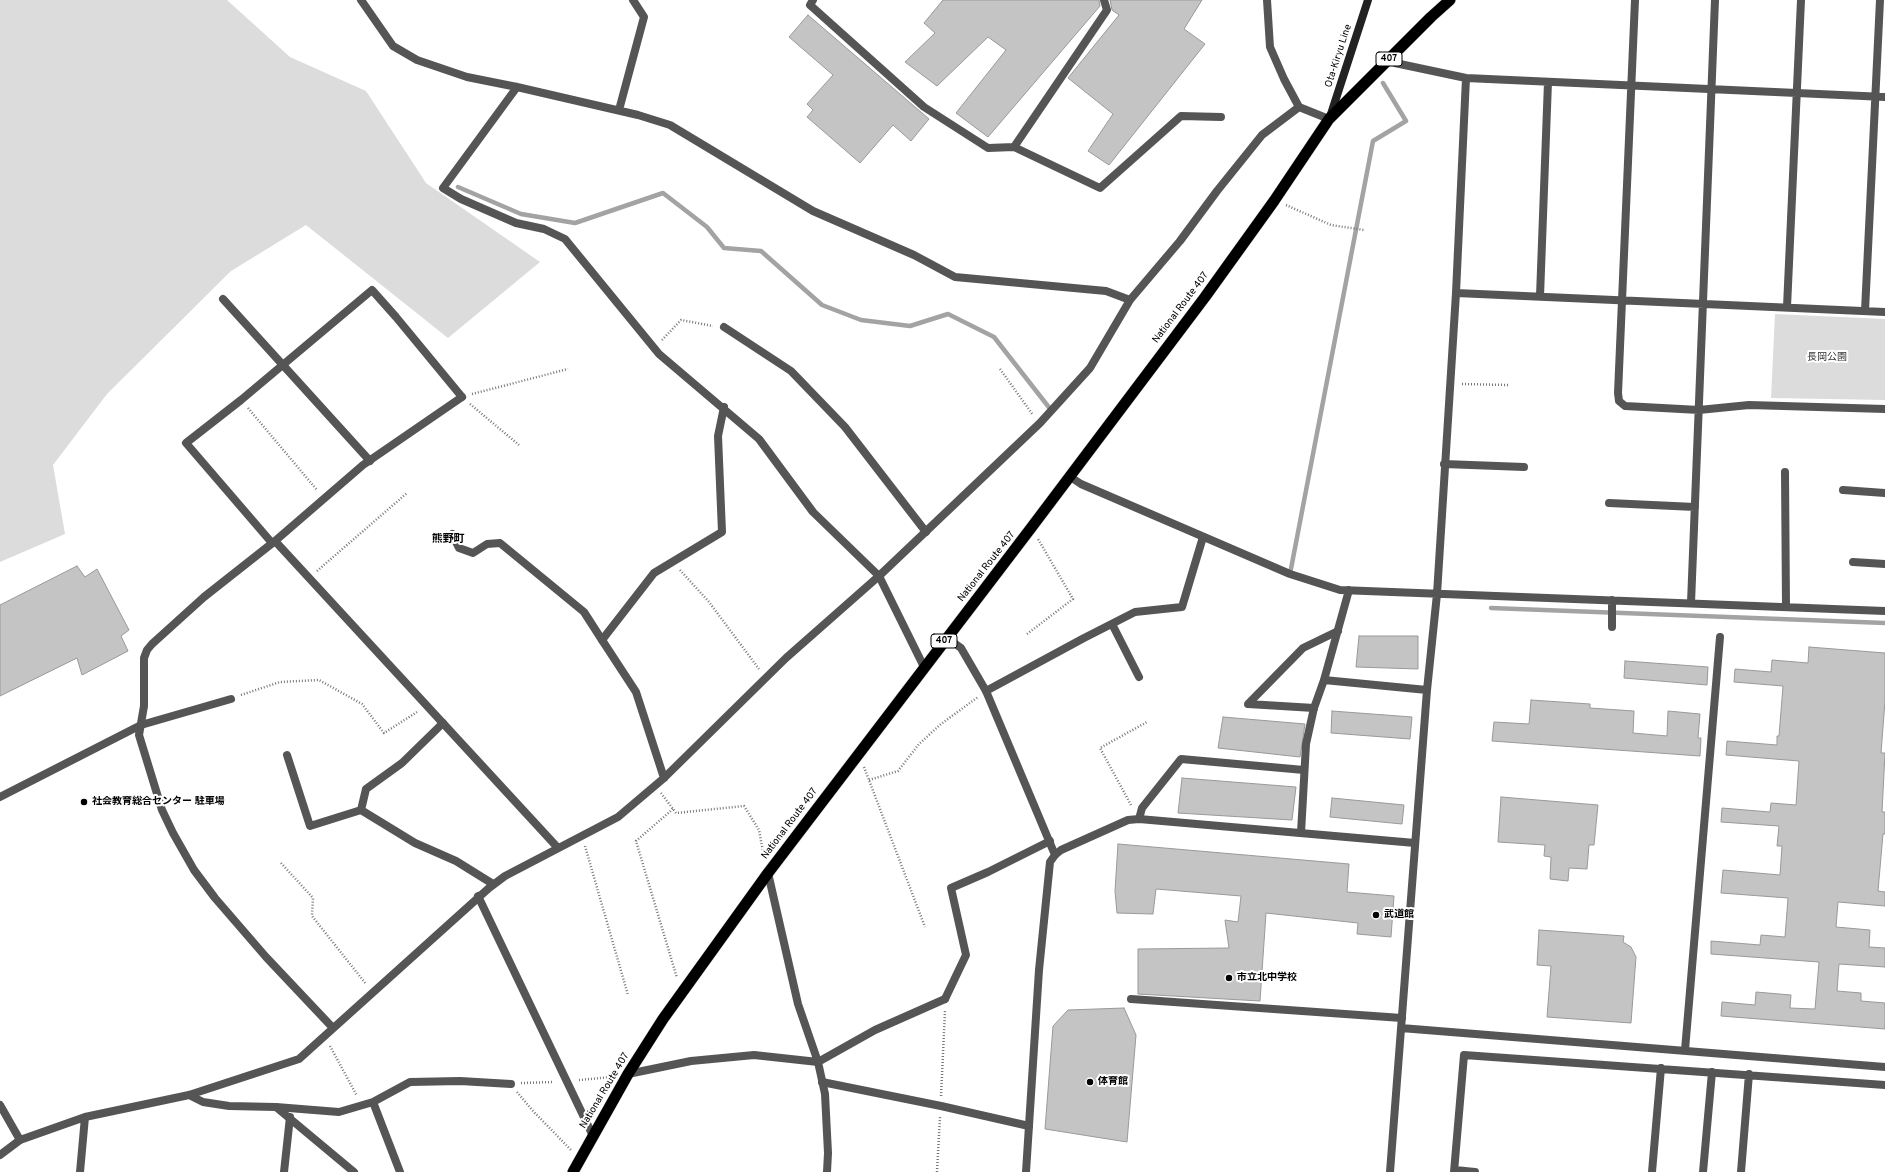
<!DOCTYPE html>
<html>
<head>
<meta charset="utf-8">
<style>
	body { margin:0 }
	canvas { display:block; background:#fff }
</style>
</head>
<body>
<canvas width="1885" height="1172"></canvas>
<script>
const ctx = document.querySelector('canvas').getContext('2d');
ctx.lineJoin = 'round';
function fill(path, color) {
  ctx.fillStyle = color;
  ctx.fill(path, 'evenodd');
}
function shape(rows) {
  const path = new Path2D();
  for (const r of rows) {
    path.moveTo(r[0], r[1]);
    for (let i = 2; i < r.length; i += 2) path.lineTo(r[i], r[i + 1]);
  }
  return path;
}
function trace(path, color, width, dash) {
  ctx.strokeStyle = color;
  ctx.lineWidth = width;
  ctx.lineCap = dash ? 'butt' : 'round';
  ctx.setLineDash(dash || []);
  ctx.stroke(path);
}
function drawText(font, color, halo, rows, align = 'center') {
  ctx.font = font + ' Overpass,"Noto Sans JP",sans-serif';
  ctx.lineWidth = 4;
  ctx.setLineDash([]);
  ctx.textBaseline = 'middle';
  ctx.strokeStyle = halo;
  ctx.fillStyle = color;
  for (const [text, x, y, turn = 0] of rows) {
    ctx.save();
    ctx.translate(x, y);
    ctx.rotate((+turn || 0) * Math.PI / 180);
    ctx.textAlign = isNaN(turn) ? turn : align;
    if (halo) ctx.strokeText(text, 0, 0);
    ctx.fillText(text, 0, 0);
    ctx.restore();
  }
}
fill(shape([
	[0,0,227,0,290,57,366,91,426,183,540,262,448,338,306,225,231,271,107,394,53,465,65,534,0,562],
	[1775,314,1885,319,1885,400,1771,398]
]), '#dcdcdc');
trace(shape([
	[458,187,521,214,575,223,663,193,707,227,724,248,761,251,822,305,861,320,910,326,948,314,994,337,1051,410],
	[1290,574,1373,141,1406,121,1383,83],
	[1491,608,1885,623]
]), '#a3a3a3', 4.5);
const building = shape([
	[943,0,1099,0,1100,6,988,137,956,113,1006,50,988,37,937,86,905,62,935,33,924,23,943,0],
	[1110,0,1202,0,1184,29,1205,44,1109,165,1088,151,1113,114,1068,78,1119,15,1112,10,1110,0],
	[808,15,929,119,911,141,893,125,860,163,807,117,813,110,807,104,833,75,789,37,808,15],
	[77,566,85,577,97,569,129,630,121,636,128,651,82,675,77,658,0,696,0,605,77,566],
	[1359,636,1418,636,1418,669,1356,667,1359,636],
	[1809,647,1885,653,1885,701,1881,753,1885,753,1882,812,1885,812,1885,834,1883,834,1878,891,1885,892,1885,906,1838,902,1836,927,1870,930,1869,947,1885,948,1885,967,1839,964,1837,991,1861,993,1861,1001,1885,1003,1885,1029,1721,1016,1722,1002,1755,1005,1756,992,1791,995,1790,1008,1815,1009,1819,962,1711,954,1711,941,1760,945,1761,935,1785,937,1788,898,1721,893,1723,870,1780,875,1782,846,1777,846,1779,826,1721,822,1722,808,1770,812,1771,803,1796,805,1799,761,1726,755,1727,741,1777,745,1777,736,1779,736,1783,686,1734,682,1735,669,1771,672,1772,660,1808,663,1809,647],
	[1625,661,1708,667,1707,685,1624,678,1625,661],
	[1531,700,1590,704,1590,708,1634,711,1633,733,1667,736,1668,711,1700,714,1698,738,1701,738,1700,756,1492,741,1494,722,1529,724,1531,700],
	[1332,711,1412,717,1410,739,1331,733,1332,711],
	[1223,717,1305,724,1300,757,1218,748,1223,717],
	[1182,778,1296,787,1292,820,1178,813,1182,778],
	[1501,797,1598,805,1594,845,1589,845,1587,869,1569,868,1568,881,1550,879,1551,857,1544,856,1545,845,1498,842,1501,797],
	[1332,798,1404,805,1402,824,1330,817,1332,798],
	[1118,844,1349,864,1347,892,1394,896,1391,937,1357,934,1358,923,1266,913,1260,1001,1138,994,1138,949,1229,948,1225,920,1238,922,1241,896,1156,889,1153,914,1117,913,1115,891,1118,844],
	[1539,930,1624,936,1623,942,1631,947,1636,957,1631,1023,1547,1017,1551,966,1537,965,1539,930],
	[1124,1008,1136,1035,1127,1142,1045,1129,1053,1026,1068,1010,1124,1008]
]);
fill(building, '#c4c4c4');
trace(building, '#999', 1);
const trunk = shape([
	[573,1172,628,1074,663,1019,768,873,1031,528,1205,297,1274,201,1329,119,1431,17,1450,0]
]);
trace(trunk, '#dbdbdb', 12);
trace(shape([
	[1286,205,1331,225,1364,230],
	[662,340,681,320,713,326],
	[1000,369,1033,415],
	[1462,384,1509,385],
	[472,394,568,369],
	[470,404,519,445],
	[248,408,317,490],
	[680,570,709,602,759,669],
	[317,571,407,493],
	[1027,634,1073,599,1038,539],
	[241,695,280,682,319,680,362,704,384,733,417,712],
	[864,767,925,927],
	[869,780,898,771,919,744,941,724,978,697],
	[661,793,676,813,744,806,759,830,764,857],
	[1131,805,1100,748,1147,722],
	[673,809,636,841,677,978],
	[585,846,628,995],
	[281,863,313,898,312,916,366,984],
	[330,1046,357,1096],
	[579,1080,612,1077],
	[521,1083,554,1082],
	[517,1092,533,1111,571,1150],
	[941,1096,945,1011],
	[937,1172,940,1117]
]), '#777', 2.5, [1, 2]);
trace(shape([
	[813,0,810,5,924,107,988,148,1014,147],
	[1104,0,1107,10,1014,147,1100,188,1181,116,1221,117],
	[223,299,370,461],
	[724,327,791,371,845,427,926,532],
	[1843,490,1885,493],
	[452,534,459,548,473,553,487,544,500,543,584,612,602,640],
	[272,543,186,443,241,400,372,290,396,317,462,397],
	[1853,562,1885,564],
	[1112,624,1139,677],
	[986,691,1084,638,1135,612,1182,607,1203,537],
	[1314,708,1248,704,1303,648,1338,631],
	[141,725,231,699],
	[287,755,310,826,361,810,415,843,456,861,493,884],
	[361,810,366,789,402,763,443,723],
	[945,999,966,955,951,888,988,872,1050,841],
	[1131,999,1402,1018],
	[1685,1050,1720,637],
	[628,1074,691,1061,754,1055,818,1062,798,1004,768,873],
	[822,1082,941,1106,1029,1126],
	[373,1102,410,1082,460,1081,511,1084],
	[276,1107,339,1112,373,1102,400,1172],
	[1455,1170,1475,1172],
	[284,1172,290,1117],
	[1454,1172,1464,1055,1885,1085],
	[1652,1172,1661,1068],
	[1703,1172,1712,1072],
	[1741,1172,1749,1074]
]), '#555', 8);
trace(shape([
	[361,0,393,46,417,60,467,77,517,87,638,115,670,125,813,211,914,255,955,277,1106,291,1130,300],
	[1267,0,1270,47,1284,79,1299,107],
	[1635,0,1618,393,1619,401,1625,406,1699,410,1749,405,1885,409],
	[1390,58,1395,63,1466,78,1885,97],
	[517,87,443,188,461,199,516,223,544,229,565,239,659,354,759,439,813,512,879,576],
	[619,110,644,17,633,0],
	[1456,293,1885,312],
	[1540,296,1548,82],
	[1787,307,1801,0],
	[1865,311,1880,0],
	[1444,464,1524,467],
	[1785,472,1786,607],
	[1069,476,1081,484,1290,574,1340,590,1885,611],
	[1609,503,1695,507],
	[275,541,558,848],
	[1612,600,1612,627],
	[1691,603,1715,0],
	[947,638,961,648,986,691,1055,855],
	[1324,680,1427,690],
	[664,778,636,692,602,640,654,573,722,532,718,436,724,407],
	[0,797,141,725],
	[1139,819,1142,808,1181,759,1304,770],
	[1301,833,1306,744,1314,708,1324,680,1349,590],
	[478,896,593,1136],
	[333,1028,266,957,215,898,194,870,173,833,162,810,139,735,144,706,144,658,147,650,152,644,204,597,275,541,363,465,462,397],
	[1401,1028,1885,1067],
	[189,1095,203,1102,229,1106,276,1107,354,1172],
	[0,1155,20,1140,85,1117,189,1095,299,1059,489,888,505,876,618,817,664,778,786,658,879,576,1040,423,1090,368,1130,300,1180,241,1217,191,1262,135,1299,107,1329,119],
	[80,1172,85,1117],
	[827,1172,828,1153,825,1094,818,1062,875,1030,945,999],
	[1026,1172,1039,970,1050,862,1055,855,1061,850,1128,820,1139,819,1415,843],
	[1390,1172,1427,690,1437,594,1456,293,1466,78]
]), '#555', 8);
trace(shape([
	[879,576,924,667],
	[0,1105,20,1140]
]), '#555', 8);
trace(shape([
	[1330,117,1368,0]
]), '#222', 8);
trace(trunk, '#000', 11);
for (const [x, y, r, color] of [
	[84,802,4,"#000"],
	[1376,915,4,"#000"],
	[1229,978,4,"#000"],
	[1090,1082,4,"#000"]
]) {
  const dot = new Path2D();
  dot.arc(x, y, r, 0, 2 * Math.PI);
  ctx.fillStyle = color;
  ctx.fill(dot);
  trace(dot, '#fff', 1.5);
}
for (const [x, y, w] of [
	[1389,59,26],
	[944,641,26]
]) {
  const box = new Path2D();
  box.roundRect(x - w / 2, y - 7, w, 14, 3);
  ctx.fillStyle = '#fff';
  ctx.fill(box);
  trace(box, '#000', 1);
}
drawText('bold 9px', '#000', null, [
	["407",1389,59],
	["407",944,641]
]);
drawText('10px', '#000', '#fff', [
	["Ota-Kiryu Line",1339,56,-72],
	["National Route 407",1181,308,-53],
	["National Route 407",987,567,-52],
	["National Route 407",790,824,-53],
	["National Route 407",605,1091,-59]
]);
drawText('10px', '#333', '#fff', [
	["長岡公園",1827,358]
]);
drawText('bold 10px', '#000', '#fff', [
	["社会教育総合センター 駐車場",92,802],
	["武道館",1384,915],
	["市立北中学校",1237,978],
	["体育館",1098,1082]
], 'left');
drawText('bold 11px', '#000', '#fff', [
	["熊野町",448,540]
]);
</script>
</body>
</html>
